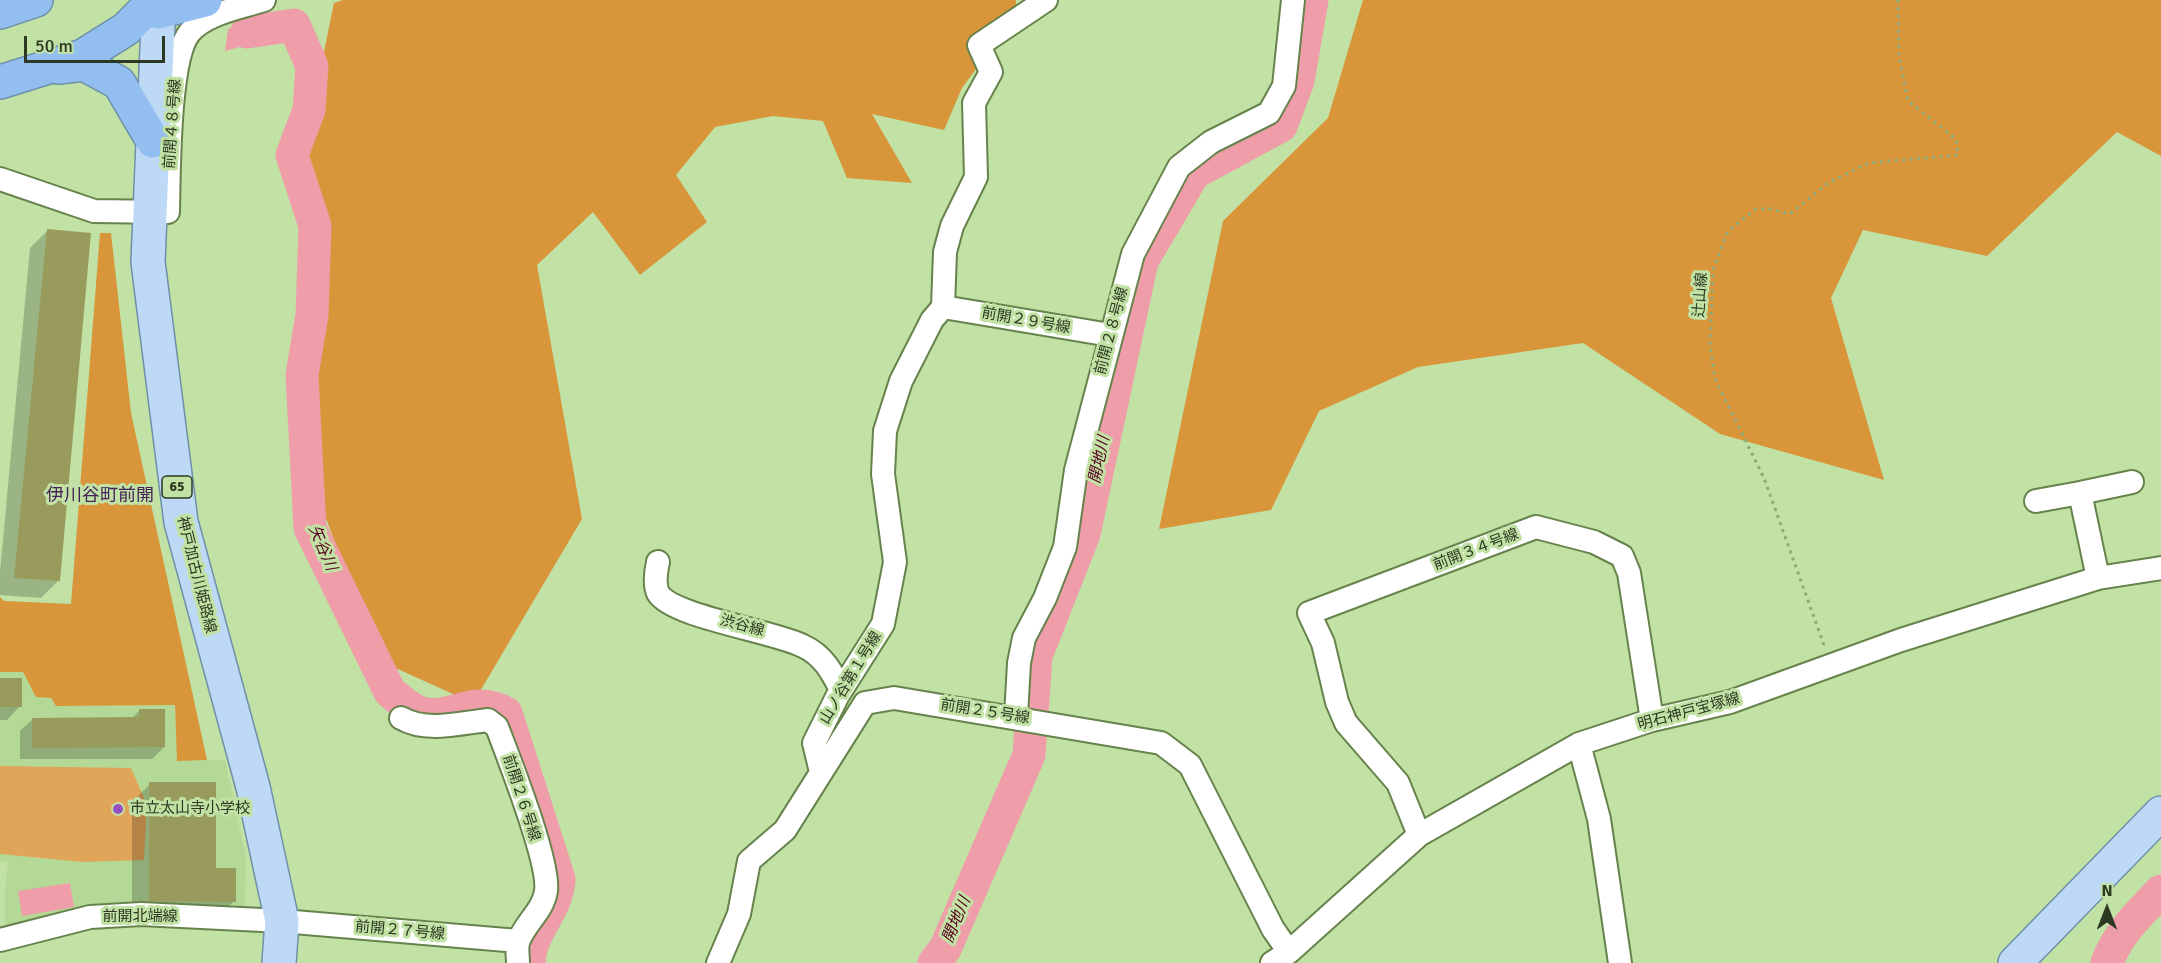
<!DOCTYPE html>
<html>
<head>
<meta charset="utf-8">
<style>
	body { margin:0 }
	#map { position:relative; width:2161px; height:963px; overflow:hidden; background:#c1e1a5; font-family:Signika,sans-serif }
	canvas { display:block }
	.north { position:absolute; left:2077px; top:879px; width:60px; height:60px; -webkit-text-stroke:4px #c1e1a5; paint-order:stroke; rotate:0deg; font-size:16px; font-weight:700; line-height:24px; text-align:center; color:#2c3821 }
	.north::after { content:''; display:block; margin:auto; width:21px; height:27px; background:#2c3821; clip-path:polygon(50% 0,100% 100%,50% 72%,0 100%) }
	.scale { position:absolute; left:24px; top:36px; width:141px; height:27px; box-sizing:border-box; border:3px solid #2c3821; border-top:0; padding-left:8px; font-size:18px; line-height:21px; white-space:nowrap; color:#2c3821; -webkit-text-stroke:4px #c1e1a5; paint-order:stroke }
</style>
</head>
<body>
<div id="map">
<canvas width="2161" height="963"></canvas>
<div class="north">N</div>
<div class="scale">50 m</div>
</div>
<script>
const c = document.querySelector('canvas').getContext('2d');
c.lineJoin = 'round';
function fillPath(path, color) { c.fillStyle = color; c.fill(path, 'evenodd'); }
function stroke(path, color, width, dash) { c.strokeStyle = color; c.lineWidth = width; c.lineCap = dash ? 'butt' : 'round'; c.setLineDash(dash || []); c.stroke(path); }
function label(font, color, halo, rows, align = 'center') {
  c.font = font + ' Signika,"Noto Sans JP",sans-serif'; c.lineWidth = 6; c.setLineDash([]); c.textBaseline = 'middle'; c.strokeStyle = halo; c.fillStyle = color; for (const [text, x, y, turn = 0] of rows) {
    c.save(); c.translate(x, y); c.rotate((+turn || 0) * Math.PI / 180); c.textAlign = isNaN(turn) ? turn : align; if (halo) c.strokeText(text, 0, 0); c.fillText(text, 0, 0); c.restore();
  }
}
const built = new Path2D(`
	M 0,672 L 23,672 L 36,697 L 51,698 L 56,706 L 175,705 L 177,760 L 225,760 L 246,858 L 245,911 L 5,934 L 5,892 L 8,862 L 0,861 Z`);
const green = new Path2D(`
	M 0,766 L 131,768 L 147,805 L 144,860 L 82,862 L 0,854 Z`);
const forest = new Path2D(`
	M 343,0 L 1016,0 L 1016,15 L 962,88 L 944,130 L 872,114 L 912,183 L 847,178 L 823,121 L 773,116 L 715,127 L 676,175 L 707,222 L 640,275 L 593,212 L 537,265 L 582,519 L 473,703 L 380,661 L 313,484 L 304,149 L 334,3 Z
	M 1363,0 L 2161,0 L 2161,156 L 2117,132 L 1987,256 L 1863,230 L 1831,298 L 1884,480 L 1720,434 L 1583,343 L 1418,367 L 1319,411 L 1271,510 L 1159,529 L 1223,221 L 1328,118 Z
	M 100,233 L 111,233 L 131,413 L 207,760 L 177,761 L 175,705 L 56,706 L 51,698 L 36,697 L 23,672 L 0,672 L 0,597 L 4,601 L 71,604 Z`);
const water = new Path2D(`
	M 269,15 L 291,33 L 225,51 L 228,29 Z
	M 70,883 L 74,907 L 22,916 L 18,891 Z`);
const shadow = new Path2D(`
	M 47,231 L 58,581 L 41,598 L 0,595 L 0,572 L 30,248 Z
	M 0,680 L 20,706 L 7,720 L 0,720 Z
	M 140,710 L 164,747 L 152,759 L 20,759 L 20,731 L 33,719 L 131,719 Z
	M 150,784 L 215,869 L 234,901 L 216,919 L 132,918 L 132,802 Z`);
const river = new Path2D(`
	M 247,32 L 294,25 L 312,66 L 309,110 L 292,155 L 315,226 L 312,315 L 302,375 L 310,528 L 390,692 C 400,700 413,713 427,714 C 457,718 472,695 506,713 L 559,879 C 558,910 529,933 529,963
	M 934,963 L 945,949 L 1029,755 L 1036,656 L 1084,534 L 1142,261 L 1194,173 L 1281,126 L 1298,81 L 1312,0
	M 2107,963 C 2117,934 2140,913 2161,891`);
const building = new Path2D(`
	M 47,229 L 91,233 L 60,581 L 14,578 Z
	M 0,678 L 22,678 L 22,707 L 0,707 Z
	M 139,709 L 165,709 L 165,747 L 32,748 L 32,718 L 139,717 Z
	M 149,782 L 216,782 L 216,868 L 236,868 L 236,902 L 149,901 Z`);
const path = new Path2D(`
	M 1824,645 L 1764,478 L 1715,379 L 1710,345 L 1713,270 L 1728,231 L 1756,209 L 1771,209 L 1790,214 L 1828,183 L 1868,163 L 1958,155 L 1956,139 L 1908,101 L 1899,56 L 1898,0`);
const minor = new Path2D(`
	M 0,179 L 94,211 L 168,212 C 169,174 168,58 190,32 C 207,13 240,8 264,0
	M 943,307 L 1110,335
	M 2036,501 L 2080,493
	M 658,562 C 656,571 654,584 658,593 C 672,617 774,631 803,646 C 823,655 832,672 841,690
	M 2098,578 L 2080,493 L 2132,482
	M 1016,716 L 1019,663 L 1024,638 L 1045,598 L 1065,547 L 1076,470 L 1133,254 L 1179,167 L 1211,142 L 1269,113 L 1284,86 L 1293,0
	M 401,718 C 427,733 460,723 488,720 L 497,727 C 509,759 550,862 546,891 C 543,911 526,922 519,940 C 516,946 518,956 518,963
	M 1579,744 L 1599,819 L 1620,963
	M 821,772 L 814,743 L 838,695 L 883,624 L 895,562 L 883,474 L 885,431 L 901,381 L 932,320 L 943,307 L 945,252 L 952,226 L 976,177 L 974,103 L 991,72 L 979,45 L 1046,0
	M 1419,835 L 1398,783 L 1346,723 L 1337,702 L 1323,643 L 1309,613 L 1536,527 L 1594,542 L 1622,556 L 1629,573 L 1652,720
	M 0,940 L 90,917 L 141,914 L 282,921 L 518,941
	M 718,963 L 739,914 L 749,861 L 785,830 L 865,703 L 894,698 L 1161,743 L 1190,765 L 1273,929 L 1289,952
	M 1272,963 L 1289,952 L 1419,835 L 1579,744 L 1652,720 L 1730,702 L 1901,640 L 2098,578 L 2161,568`);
const primary = new Path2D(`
	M 159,0 L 148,262 L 181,522 L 253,787 L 282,921 L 279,963
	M 2015,963 L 2161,813`);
const motorway = new Path2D(`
	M 0,12 L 36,0
	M 158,12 L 205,0
	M 58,67 L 84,64 L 119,83 L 153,141
	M 0,82 L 83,56 L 126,29 L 155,0`);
const markers = [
	[118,809,6,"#964ec1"]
];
const shields = [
	[177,487,30]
];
const shieldNames = [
	["65",177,487]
];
const streetNames = [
	["前開４８号線",173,124,-86],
	["辻山線",1701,295,-86],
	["前開２９号線",1026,321,10],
	["前開２８号線",1112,331,-75],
	["前開３４号線",1476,550,-21],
	["神戸加古川姫路線",196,575,76],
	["渋谷線",742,626,15],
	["山ノ谷第１号線",851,678,-59],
	["前開２５号線",985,712,9],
	["明石神戸宝塚線",1689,712,-15],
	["前開２６号線",521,798,72],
	["前開北端線",140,917],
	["前開２７号線",400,931,5]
];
const poiNames = [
	["市立太山寺小学校",130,809]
];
const waterNames = [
	["開地川",1100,460,-78],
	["矢谷川",322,548,67],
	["開地川",957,920,-67]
];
const quarterNames = [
	["伊川谷町前開",100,496]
];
fillPath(built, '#b4d896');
fillPath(green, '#e1a559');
fillPath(forest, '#d89539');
fillPath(water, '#ef9da8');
fillPath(shadow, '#0003');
stroke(river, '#ef9da8', 33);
fillPath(building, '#989b5b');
stroke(minor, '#67834c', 26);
stroke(primary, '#6e90a8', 36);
stroke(motorway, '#6e90a8', 36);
stroke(path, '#8fa879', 3, [3, 4.5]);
stroke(minor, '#fff', 22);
stroke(primary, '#bed9f6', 33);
stroke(motorway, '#92bff0', 33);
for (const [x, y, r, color] of markers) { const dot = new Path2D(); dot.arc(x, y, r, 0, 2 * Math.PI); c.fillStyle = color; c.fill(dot); stroke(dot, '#c1e1a5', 2); }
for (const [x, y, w] of shields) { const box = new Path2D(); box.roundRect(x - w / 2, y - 11, w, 22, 4.5); c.fillStyle = '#c1e1a5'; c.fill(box); stroke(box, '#2c3821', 1.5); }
label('bold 14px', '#2c3821', null, shieldNames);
label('15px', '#2c3821', '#c1e1a5', streetNames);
label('15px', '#2c3821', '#c1e1a5', poiNames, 'left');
label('italic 16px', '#58001e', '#c1e1a5', waterNames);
label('18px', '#45225a', '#c1e1a5', quarterNames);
</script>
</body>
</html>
